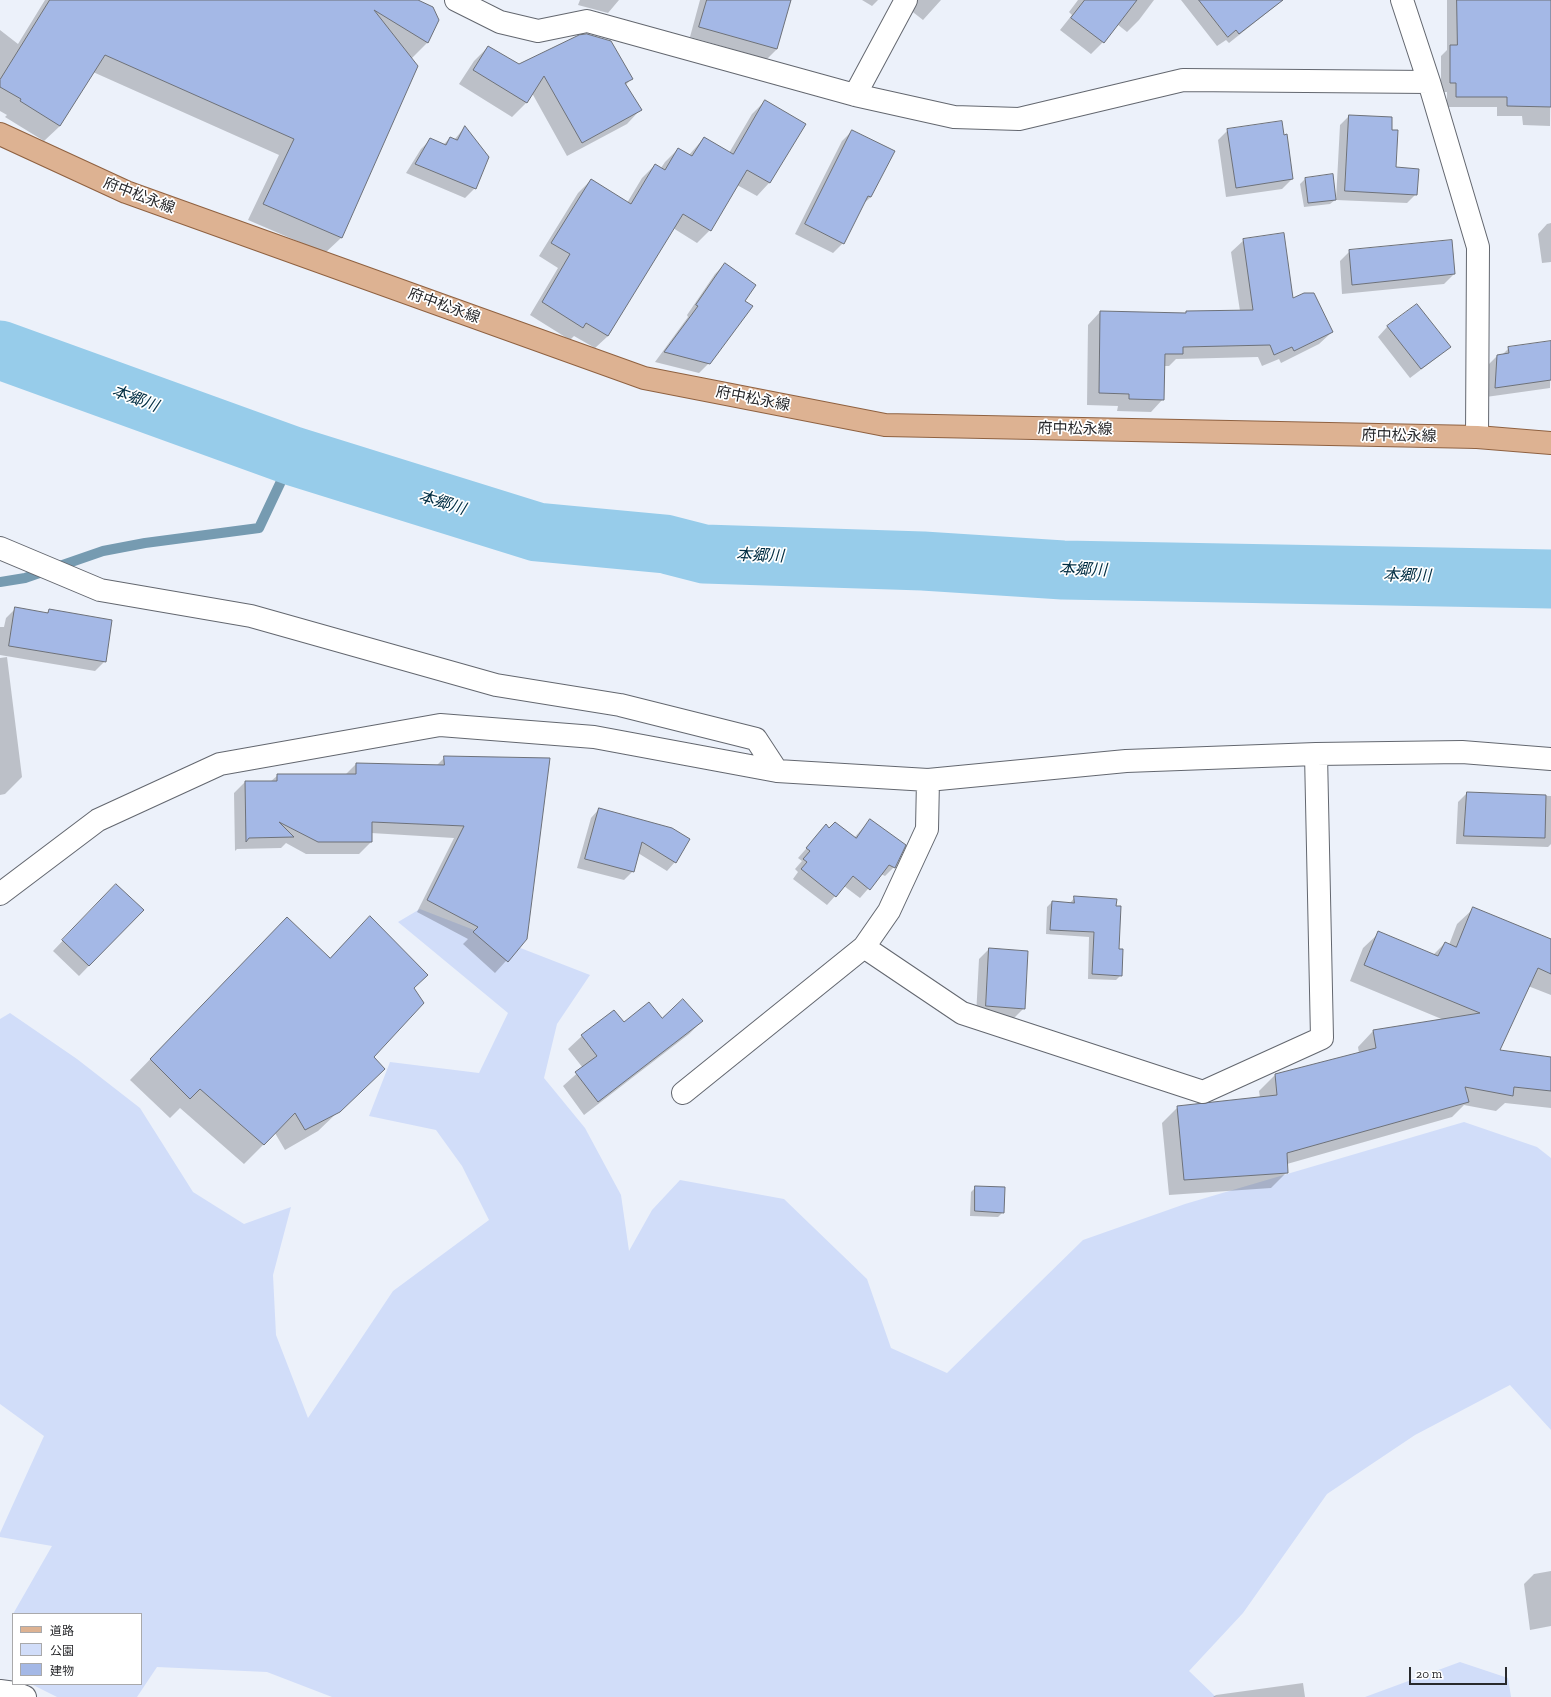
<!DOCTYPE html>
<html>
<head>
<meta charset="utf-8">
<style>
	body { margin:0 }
	#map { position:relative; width:1551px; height:1697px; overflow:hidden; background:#ecf1fa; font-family:"Zilla Slab","Noto Sans JP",serif }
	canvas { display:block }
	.legend { position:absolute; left:12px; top:1613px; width:130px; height:72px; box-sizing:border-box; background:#fff; border:1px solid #a9a9ab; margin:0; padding:5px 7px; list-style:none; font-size:12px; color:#28292c }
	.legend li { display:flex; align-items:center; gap:8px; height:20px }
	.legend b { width:20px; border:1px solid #a9a9ab }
	.scale { position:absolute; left:1409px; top:1667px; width:98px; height:18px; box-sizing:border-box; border:2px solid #28292c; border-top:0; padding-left:5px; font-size:12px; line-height:14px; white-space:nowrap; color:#28292c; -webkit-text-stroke:3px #fff; paint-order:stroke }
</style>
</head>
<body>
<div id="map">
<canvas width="1551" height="1697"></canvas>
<ul class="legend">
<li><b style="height:5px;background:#ddb292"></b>道路</li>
<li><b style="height:11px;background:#d1ddf9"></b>公園</li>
<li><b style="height:11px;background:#a4b8e6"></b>建物</li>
</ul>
<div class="scale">20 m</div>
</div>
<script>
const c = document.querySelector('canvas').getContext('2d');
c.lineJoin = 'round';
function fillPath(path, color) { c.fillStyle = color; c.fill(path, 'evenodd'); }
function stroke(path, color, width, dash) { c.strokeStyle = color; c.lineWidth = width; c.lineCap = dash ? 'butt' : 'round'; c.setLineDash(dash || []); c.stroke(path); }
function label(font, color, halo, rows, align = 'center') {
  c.font = font + ' "Zilla Slab","Noto Sans JP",serif'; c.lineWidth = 3.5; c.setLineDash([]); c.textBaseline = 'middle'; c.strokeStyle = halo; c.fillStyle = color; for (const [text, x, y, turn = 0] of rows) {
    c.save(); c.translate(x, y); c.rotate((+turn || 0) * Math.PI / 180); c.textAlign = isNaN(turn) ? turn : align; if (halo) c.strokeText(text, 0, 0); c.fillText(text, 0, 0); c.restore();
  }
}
const green = new Path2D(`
	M 420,909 L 590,975 L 557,1024 L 544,1078 L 585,1128 L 621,1195 L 629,1251 L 652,1210 L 680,1180 L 784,1199 L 867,1279 L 891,1348 L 947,1373 L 1083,1240 L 1185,1204 L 1464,1122 L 1537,1147 L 1551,1158 L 1551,1430 L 1510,1385 L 1415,1435 L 1327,1494 L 1243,1613 L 1189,1671 L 1216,1697 L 332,1697 L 267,1672 L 157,1667 L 137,1697 L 57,1697 L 31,1684 L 141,1684 L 141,1614 L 13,1614 L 52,1546 L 0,1537 L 0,1533 L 44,1436 L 0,1404 L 0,1019 L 10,1013 L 77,1059 L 140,1108 L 193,1192 L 244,1224 L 291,1207 L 273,1275 L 276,1335 L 308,1418 L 393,1291 L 489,1220 L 462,1166 L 436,1130 L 369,1116 L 390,1062 L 479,1073 L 508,1013 L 398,922 Z
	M 1460,1662 L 1508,1678 L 1511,1697 L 1365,1697 Z`);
const shadow = new Path2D(`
	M 45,0 L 415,0 L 428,42 L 411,59 L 417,66 L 341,238 L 325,253 L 248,220 L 279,155 L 93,72 L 60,126 L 44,141 L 5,117 L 7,115 L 0,111 L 0,30 L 18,44 Z
	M 580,0 L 619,0 L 608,13 L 578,5 Z
	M 700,0 L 790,0 L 777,49 L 767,59 L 690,37 Z
	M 862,0 L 878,0 L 872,6 Z
	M 903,0 L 941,0 L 923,20 L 909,9 Z
	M 1078,0 L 1154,0 L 1139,20 L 1127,32 L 1117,24 L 1103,42 L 1091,54 L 1060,30 L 1072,15 L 1069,12 Z
	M 1181,0 L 1283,0 L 1229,43 L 1226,40 L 1217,46 Z
	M 1447,0 L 1500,0 L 1551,34 L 1550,126 L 1523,125 L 1522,116 L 1497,116 L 1497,107 L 1447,107 L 1447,92 L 1441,92 L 1441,56 L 1447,50 Z
	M 488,47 L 519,66 L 631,79 L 626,85 L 641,109 L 627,124 L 567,156 L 532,93 L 526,103 L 512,117 L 459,84 L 474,61 Z
	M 765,101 L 805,124 L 769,183 L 757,196 L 737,185 L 710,230 L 697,243 L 673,228 L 608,336 L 595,348 L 574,336 L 570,340 L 530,315 L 558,268 L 539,256 L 578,193 L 591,180 L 627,203 L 642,178 L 655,165 L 661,168 L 665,162 L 678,149 L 689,155 L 704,138 L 729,153 L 752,114 Z
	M 1349,116 L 1391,131 L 1395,168 L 1416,194 L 1407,203 L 1336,200 L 1340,125 Z
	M 465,127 L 475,188 L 465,198 L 406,173 L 421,149 L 431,139 L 443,145 L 450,138 L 454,140 Z
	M 1228,130 L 1292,179 L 1282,189 L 1226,197 L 1218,140 Z
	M 852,131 L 871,197 L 863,204 L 843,243 L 833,253 L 795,234 L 842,141 Z
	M 1305,179 L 1335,200 L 1330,204 L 1304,207 L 1300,184 Z
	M 1551,223 L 1551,265 L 1551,262 L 1542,263 L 1538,234 L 1547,224 Z
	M 1244,240 L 1293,299 L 1332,332 L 1319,344 L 1281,363 L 1279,359 L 1262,366 L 1258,357 L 1176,359 L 1169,366 L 1164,366 L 1163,399 L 1151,412 L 1117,411 L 1118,406 L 1087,405 L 1088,325 L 1100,312 L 1185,314 L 1240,311 L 1231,252 Z
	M 1350,251 L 1454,274 L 1444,284 L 1342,294 L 1340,261 Z
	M 725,264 L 709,363 L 699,373 L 655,362 L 688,317 L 687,315 L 715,274 Z
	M 1417,305 L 1449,346 L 1439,356 L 1410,378 L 1378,337 L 1387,327 Z
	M 1551,342 L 1550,388 L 1486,397 L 1487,366 L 1497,356 L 1502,355 L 1509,348 Z
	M 15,609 L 46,614 L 49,610 L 105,661 L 95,671 L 0,655 L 0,627 L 4,627 L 6,618 Z
	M 7,657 L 22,777 L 5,794 L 0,795 L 0,658 Z
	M 445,757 L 526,939 L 495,973 L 463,944 L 468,939 L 417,912 L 454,838 L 371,833 L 371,842 L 359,854 L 306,854 L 286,843 L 281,848 L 237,849 L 235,851 L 234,793 L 245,782 L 270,782 L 278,775 L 345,775 L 356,764 L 436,766 Z
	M 1467,793 L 1551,796 L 1551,844 L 1548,847 L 1456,844 L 1458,802 Z
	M 599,809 L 675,862 L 667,871 L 638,853 L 633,871 L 624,880 L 577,868 L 591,818 Z
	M 870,820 L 894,867 L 885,876 L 881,874 L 860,898 L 844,886 L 827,905 L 793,879 L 798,872 L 795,869 L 802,861 L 798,858 L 826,826 L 829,829 L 854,838 Z
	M 106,895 L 142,911 L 79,976 L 53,951 Z
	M 1075,897 L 1118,950 L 1121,975 L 1116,980 L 1088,979 L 1089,937 L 1046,934 L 1047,907 L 1052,902 L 1070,903 Z
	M 1473,909 L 1551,941 L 1551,995 L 1528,986 L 1498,1051 L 1551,1058 L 1551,1108 L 1505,1103 L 1496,1111 L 1464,1105 L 1452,1117 L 1287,1164 L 1287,1172 L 1271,1188 L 1169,1195 L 1162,1123 L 1178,1107 L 1260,1098 L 1259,1091 L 1275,1075 L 1359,1053 L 1358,1047 L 1373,1031 L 1444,1020 L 1350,981 L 1363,948 L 1379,933 L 1433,955 L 1445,943 L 1449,945 L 1457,924 Z
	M 268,938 L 413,988 L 373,1057 L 363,1088 L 318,1131 L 285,1150 L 275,1133 L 244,1164 L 180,1108 L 170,1118 L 130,1080 Z
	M 989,949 L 1024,1008 L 1014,1018 L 976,1016 L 979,959 Z
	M 614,1011 L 623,1023 L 661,1020 L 702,1021 L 689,1034 L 584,1115 L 563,1086 L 583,1068 L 568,1049 L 582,1036 Z
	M 976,1187 L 1003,1212 L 998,1217 L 970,1216 L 971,1192 Z
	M 1551,1571 L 1551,1626 L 1530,1630 L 1524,1584 L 1534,1574 Z
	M 1303,1683 L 1305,1697 L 1213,1697 L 1216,1695 Z`);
const stream = new Path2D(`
	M 0,582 L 25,578 L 103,551 L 145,543 L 259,528 L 293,456`);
const river = new Path2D(`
	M 0,350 L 293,456 L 537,532 L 665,544 L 704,554 L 923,561 L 1063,570 L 1551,579`);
const building = new Path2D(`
	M 50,0 L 418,0 L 433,7 L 439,20 L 428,43 L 374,10 L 418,66 L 342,238 L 263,204 L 294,139 L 105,55 L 60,126 L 20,101 L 21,99 L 0,87 L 0,80 Z
	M 707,0 L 791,0 L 777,49 L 699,27 Z
	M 1085,0 L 1137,0 L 1104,43 L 1071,18 Z
	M 1199,0 L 1283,0 L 1239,34 L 1236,30 L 1228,37 Z
	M 1457,0 L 1551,0 L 1551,107 L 1507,106 L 1507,97 L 1456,97 L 1456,83 L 1450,83 L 1450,45 L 1457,45 Z
	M 587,34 L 611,41 L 633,79 L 625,83 L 642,110 L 582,143 L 544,76 L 527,103 L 473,70 L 488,46 L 519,64 L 579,35 Z
	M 765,100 L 806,124 L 770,183 L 747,170 L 711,231 L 683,214 L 608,336 L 586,323 L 583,328 L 542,302 L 570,254 L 551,243 L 591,179 L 631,204 L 655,164 L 665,170 L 678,148 L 692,156 L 704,137 L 733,154 Z
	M 1349,115 L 1392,117 L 1392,130 L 1398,130 L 1396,167 L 1419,169 L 1417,195 L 1345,191 Z
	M 1282,121 L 1284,135 L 1287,134 L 1293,179 L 1236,188 L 1227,129 Z
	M 465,126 L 489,157 L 476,189 L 415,164 L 430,138 L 446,145 L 450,137 L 457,140 Z
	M 852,130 L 895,151 L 871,197 L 868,196 L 844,244 L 805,224 Z
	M 1333,174 L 1336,200 L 1308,203 L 1305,178 Z
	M 1284,233 L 1293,298 L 1304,293 L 1314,293 L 1333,332 L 1294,351 L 1292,347 L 1274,355 L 1270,345 L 1183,347 L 1183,354 L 1165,354 L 1164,400 L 1129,399 L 1129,394 L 1099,393 L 1100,311 L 1186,313 L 1186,311 L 1253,310 L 1243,239 Z
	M 1452,240 L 1455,274 L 1352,285 L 1349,250 Z
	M 725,263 L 756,285 L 745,301 L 753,306 L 710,364 L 664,352 L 698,306 L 696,305 Z
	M 1417,304 L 1451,347 L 1421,369 L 1387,326 Z
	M 1551,341 L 1551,380 L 1495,388 L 1497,355 L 1509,353 L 1508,347 Z
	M 15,607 L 48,613 L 49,609 L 112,620 L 106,662 L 9,646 Z
	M 444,756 L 550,758 L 527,939 L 508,962 L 473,932 L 478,927 L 427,900 L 464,826 L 372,822 L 372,842 L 318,842 L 279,822 L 294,837 L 249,838 L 246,842 L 245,781 L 277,781 L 277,774 L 356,774 L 356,763 L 444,765 Z
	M 1467,792 L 1546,795 L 1545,838 L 1464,836 Z
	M 599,808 L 672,828 L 690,839 L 676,863 L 642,842 L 634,872 L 585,859 Z
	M 870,819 L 906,845 L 895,868 L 889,865 L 870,890 L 853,876 L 836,897 L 801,869 L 807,862 L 803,859 L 810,851 L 806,848 L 826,824 L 829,828 L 835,822 L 856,838 Z
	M 116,884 L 144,910 L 89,966 L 62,940 Z
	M 1074,896 L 1117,899 L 1116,906 L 1121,906 L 1119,949 L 1123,949 L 1122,976 L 1092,974 L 1094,932 L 1050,930 L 1052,901 L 1074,903 Z
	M 1473,907 L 1551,939 L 1551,974 L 1538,968 L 1500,1050 L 1551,1057 L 1551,1091 L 1514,1087 L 1513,1096 L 1465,1087 L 1469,1102 L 1287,1153 L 1288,1173 L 1184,1180 L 1177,1106 L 1277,1095 L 1275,1074 L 1376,1048 L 1373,1030 L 1480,1013 L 1364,965 L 1378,931 L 1438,956 L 1445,942 L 1456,947 Z
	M 370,916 L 428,975 L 414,988 L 424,1003 L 374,1057 L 385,1069 L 340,1112 L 305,1130 L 295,1113 L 264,1145 L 200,1089 L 190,1099 L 150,1059 L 287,917 L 330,958 Z
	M 989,948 L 1028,951 L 1025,1009 L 986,1006 Z
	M 683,999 L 703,1021 L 598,1102 L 575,1072 L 597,1056 L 581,1035 L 614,1010 L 624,1022 L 649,1002 L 662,1018 Z
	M 975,1186 L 1005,1187 L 1004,1213 L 975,1211 Z`);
const minor = new Path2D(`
	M 456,0 L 500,22 L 538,31 L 587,21 L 855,95 L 954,117 L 1019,119 L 1183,80 L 1429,82
	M 1402,0 L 1429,82 L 1478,247 L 1477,437
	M 855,95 L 906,0
	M 0,548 L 100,590 L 251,616 L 496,685 L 620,705 L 756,739 L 777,771
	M 0,894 L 98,820 L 220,764 L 440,725 L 594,737 L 777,771 L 928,780 L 1126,761 L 1316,754 L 1462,752 L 1551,759
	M 864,947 L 962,1013 L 1203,1092 L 1322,1038 L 1316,754
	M 683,1093 L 864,947 L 889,911 L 927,829 L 928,780
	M 0,1691 L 15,1693 L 25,1697`);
const major = new Path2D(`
	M 0,134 L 126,192 L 644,378 L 885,425 L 1477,437 L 1551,443`);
const streetNames = [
	["府中松永線",139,196,21],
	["府中松永線",444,306,20],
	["府中松永線",753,399,11],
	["府中松永線",1075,429,1],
	["府中松永線",1399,436,1]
];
const waterNames = [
	["本郷川",135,399,20],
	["本郷川",442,503,17],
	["本郷川",760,556,2],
	["本郷川",1083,570,2],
	["本郷川",1407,576,1]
];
fillPath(green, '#d1ddf9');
fillPath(shadow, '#0003');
stroke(stream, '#769bb1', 10);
stroke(river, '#97ccea', 59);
fillPath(building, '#a4b8e6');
stroke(building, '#6d7179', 1);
stroke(minor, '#63676f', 24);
stroke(major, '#8f6140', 24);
stroke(minor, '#fff', 22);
stroke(major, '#ddb292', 22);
label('15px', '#28292c', '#fff', streetNames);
label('italic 16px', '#002d42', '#fff', waterNames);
</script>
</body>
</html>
